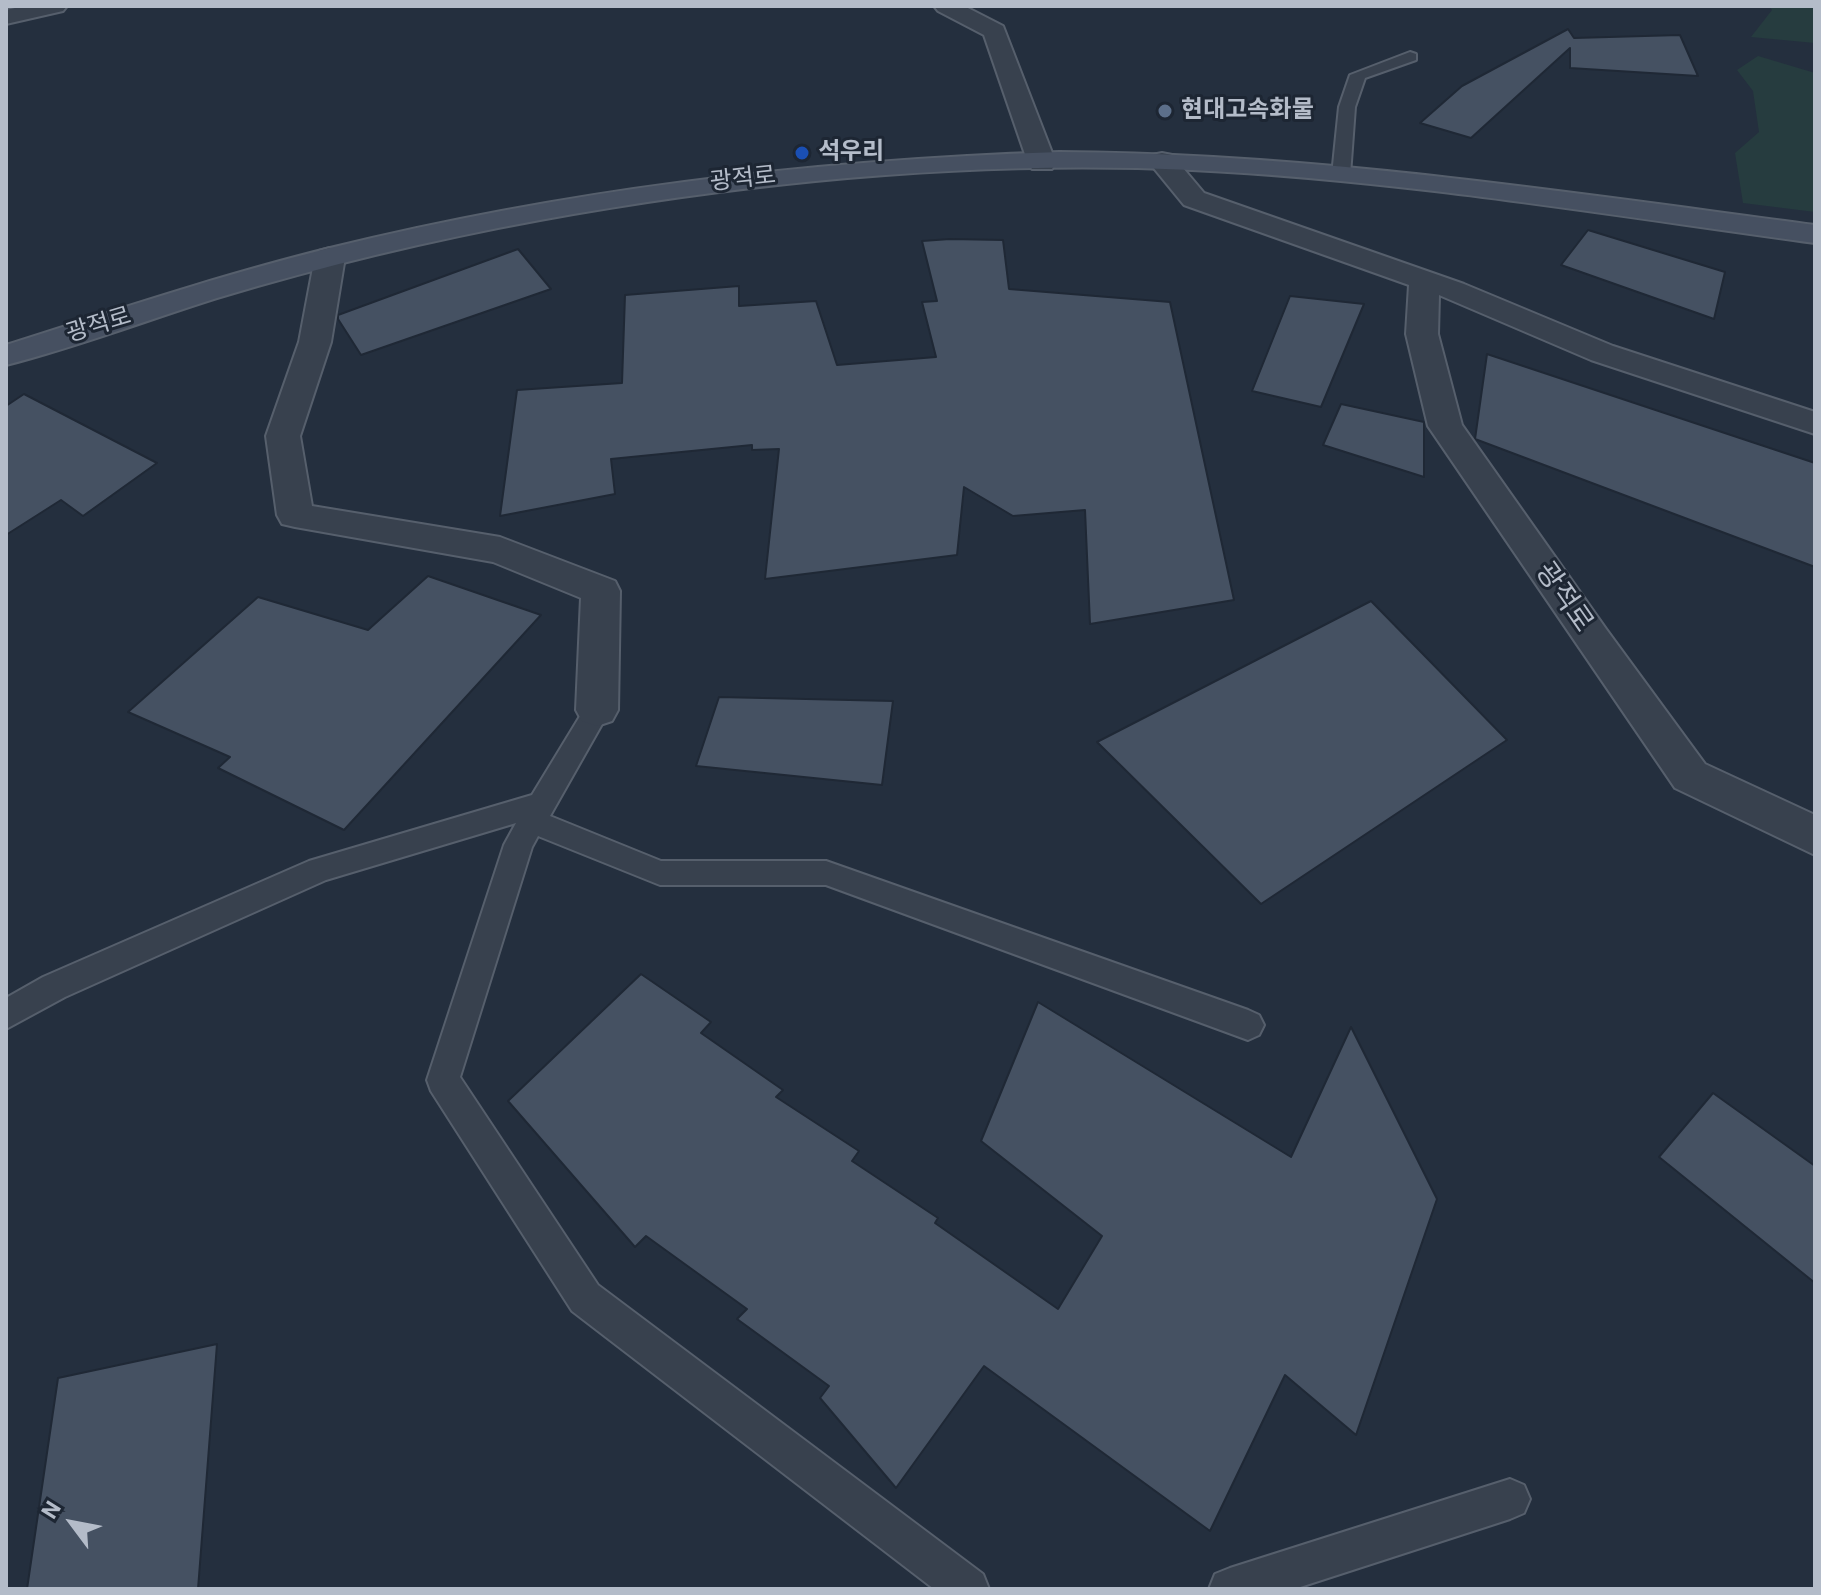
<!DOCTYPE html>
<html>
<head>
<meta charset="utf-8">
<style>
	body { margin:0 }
	#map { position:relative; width:1821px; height:1595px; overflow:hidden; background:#242f3e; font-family:Roboto,sans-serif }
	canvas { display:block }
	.frame { position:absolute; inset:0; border:8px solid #b4bcc9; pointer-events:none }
	.north { position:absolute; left:32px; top:1483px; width:80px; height:80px; -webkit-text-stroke:6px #1d2633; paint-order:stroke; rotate:302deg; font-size:22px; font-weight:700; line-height:32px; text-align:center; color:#b4bcc9 }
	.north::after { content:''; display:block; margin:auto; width:28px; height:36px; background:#b4bcc9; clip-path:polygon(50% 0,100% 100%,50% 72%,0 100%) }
</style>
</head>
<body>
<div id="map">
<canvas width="1821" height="1595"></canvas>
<div class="frame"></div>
<div class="north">N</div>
</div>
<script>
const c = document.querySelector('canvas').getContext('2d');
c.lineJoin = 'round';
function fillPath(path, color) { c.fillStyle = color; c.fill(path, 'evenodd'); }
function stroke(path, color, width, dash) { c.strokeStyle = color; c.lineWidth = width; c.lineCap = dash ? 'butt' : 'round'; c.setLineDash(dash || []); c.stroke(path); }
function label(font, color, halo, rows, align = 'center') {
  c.font = font + ' Roboto,"Noto Sans KR",sans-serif'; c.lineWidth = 6; c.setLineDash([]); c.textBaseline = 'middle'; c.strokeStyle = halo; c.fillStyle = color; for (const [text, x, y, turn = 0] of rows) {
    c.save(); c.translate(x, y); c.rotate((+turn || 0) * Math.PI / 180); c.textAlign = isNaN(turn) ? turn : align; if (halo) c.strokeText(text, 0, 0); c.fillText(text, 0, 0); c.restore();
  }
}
const green = new Path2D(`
	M 1769,6 L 1815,6 L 1815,43 L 1751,37 L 1772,10 Z
	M 1758,56 L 1815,73 L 1815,212 L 1743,203 L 1735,153 L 1759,132 L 1753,91 L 1737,70 Z`);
const building = new Path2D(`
	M 1568,29 L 1574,38 L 1680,35 L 1698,76 L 1570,68 L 1570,48 L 1471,138 L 1420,123 L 1462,86 Z
	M 1588,230 L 1725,272 L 1714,319 L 1561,265 Z
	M 950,239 L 1003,240 L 1009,289 L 1170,302 L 1234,600 L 1090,624 L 1085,510 L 1013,516 L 964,487 L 957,555 L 765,579 L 779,449 L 752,450 L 752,445 L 611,459 L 615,494 L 500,516 L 517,390 L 622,383 L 625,295 L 739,286 L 739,306 L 816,301 L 837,365 L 936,357 L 922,302 L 937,301 L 922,241 Z
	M 518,249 L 551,289 L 361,355 L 338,319 L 338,315 Z
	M 1290,296 L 1364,304 L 1321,407 L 1252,391 Z
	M 1487,354 L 1815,463 L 1815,567 L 1475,439 Z
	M 24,394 L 157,463 L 83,516 L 61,500 L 6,535 L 6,406 Z
	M 1341,404 L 1424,422 L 1424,477 L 1323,445 Z
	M 428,576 L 541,615 L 344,830 L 218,768 L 230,757 L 128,712 L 258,597 L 368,630 Z
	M 1371,601 L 1507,740 L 1261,904 L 1097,742 Z
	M 719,697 L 893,701 L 882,785 L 696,766 Z
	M 641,974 L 711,1022 L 701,1033 L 783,1090 L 776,1097 L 859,1151 L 852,1161 L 938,1218 L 935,1223 L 1058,1309 L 1102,1236 L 981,1141 L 1038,1002 L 1291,1157 L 1351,1027 L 1437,1199 L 1356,1435 L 1285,1375 L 1210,1531 L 984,1366 L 896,1488 L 820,1398 L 829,1386 L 737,1319 L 747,1309 L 646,1236 L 635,1247 L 508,1101 Z
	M 1713,1093 L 1815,1166 L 1815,1283 L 1659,1157 Z
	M 217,1344 L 198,1589 L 27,1589 L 58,1378 Z`);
const service = new Path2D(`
	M 1410,52 L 1416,54 L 1416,60 L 1365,78 L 1355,107 L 1350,175 L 1341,180 L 1335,179 L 1332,175 L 1339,107 L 1350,75 Z
	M 597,700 L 606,703 L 610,710 L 550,816 L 661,861 L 826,861 L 1248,1010 L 1259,1015 L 1264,1025 L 1259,1035 L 1248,1040 L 826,885 L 660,885 L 538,836 L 532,847 L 460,1077 L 598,1285 L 983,1574 L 989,1589 L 934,1589 L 572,1311 L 431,1091 L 427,1080 L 504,845 L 516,823 L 326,880 L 65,997 L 6,1029 L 6,998 L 43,977 L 309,861 L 532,795 L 588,703 Z
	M 1510,1479 L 1524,1485 L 1530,1499 L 1524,1513 L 1510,1519 L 1294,1589 L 1209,1589 L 1215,1574 L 1230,1568 Z`);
const minor = new Path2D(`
	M 24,6 L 67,6 L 63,11 L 6,24 L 6,10 Z
	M 934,6 L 964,6 L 1003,26 L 1056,163 L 1052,169 L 1032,169 L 1028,163 L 984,35 L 938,11 Z
	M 1162,153 L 1172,155 L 1204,193 L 1464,284 L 1613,346 L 1815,412 L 1815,434 L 1591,360 L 1439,295 L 1438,334 L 1462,425 L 1606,629 L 1705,764 L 1815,815 L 1815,855 L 1675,788 L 1428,426 L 1406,334 L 1409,285 L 1184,205 L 1148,161 L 1152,155 Z
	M 330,248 L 341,251 L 345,257 L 331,342 L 300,436 L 312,506 L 500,537 L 615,581 L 620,591 L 618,710 L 612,721 L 597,726 L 582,721 L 576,710 L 581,598 L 493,562 L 295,527 L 282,524 L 277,515 L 266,436 L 299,342 L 315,257 L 319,251 Z`);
const secondary = new Path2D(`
	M 1059,152 C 1313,153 1564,192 1815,225 L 1815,243 C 1608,215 1400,180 1192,170 C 975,160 754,181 540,220 C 431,240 323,266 217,298 C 147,320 77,347 6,365 L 6,345 C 113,311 221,275 330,248 C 570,189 812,160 1059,152 Z`);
const markers = [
	[1165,111,8,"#5c6f8a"],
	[802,153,8,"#1a4fb4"]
];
const farPoinames = [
	["현대고속화물",1181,111],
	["석우리",818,153]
];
const farStreetnames = [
	["광적로",743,180,-6],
	["광적로",99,326,-17]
];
const streetNames = [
	["광적로",1563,598,55]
];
fillPath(green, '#263c3f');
fillPath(building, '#455162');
stroke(building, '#1f2835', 2);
stroke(service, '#565f6c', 4);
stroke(minor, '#565f6c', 4);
stroke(secondary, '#565f6c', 4);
fillPath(service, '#38414e');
fillPath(minor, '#38414e');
fillPath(secondary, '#465061');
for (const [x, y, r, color] of markers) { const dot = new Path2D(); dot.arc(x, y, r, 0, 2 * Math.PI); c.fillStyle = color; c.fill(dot); stroke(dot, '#1d2633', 3); }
label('bold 24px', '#b4bcc9', '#1d2633', farPoinames, 'left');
label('24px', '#b4bcc9', '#1d2633', farStreetnames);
label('28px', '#b4bcc9', '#1d2633', streetNames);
</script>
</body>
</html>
